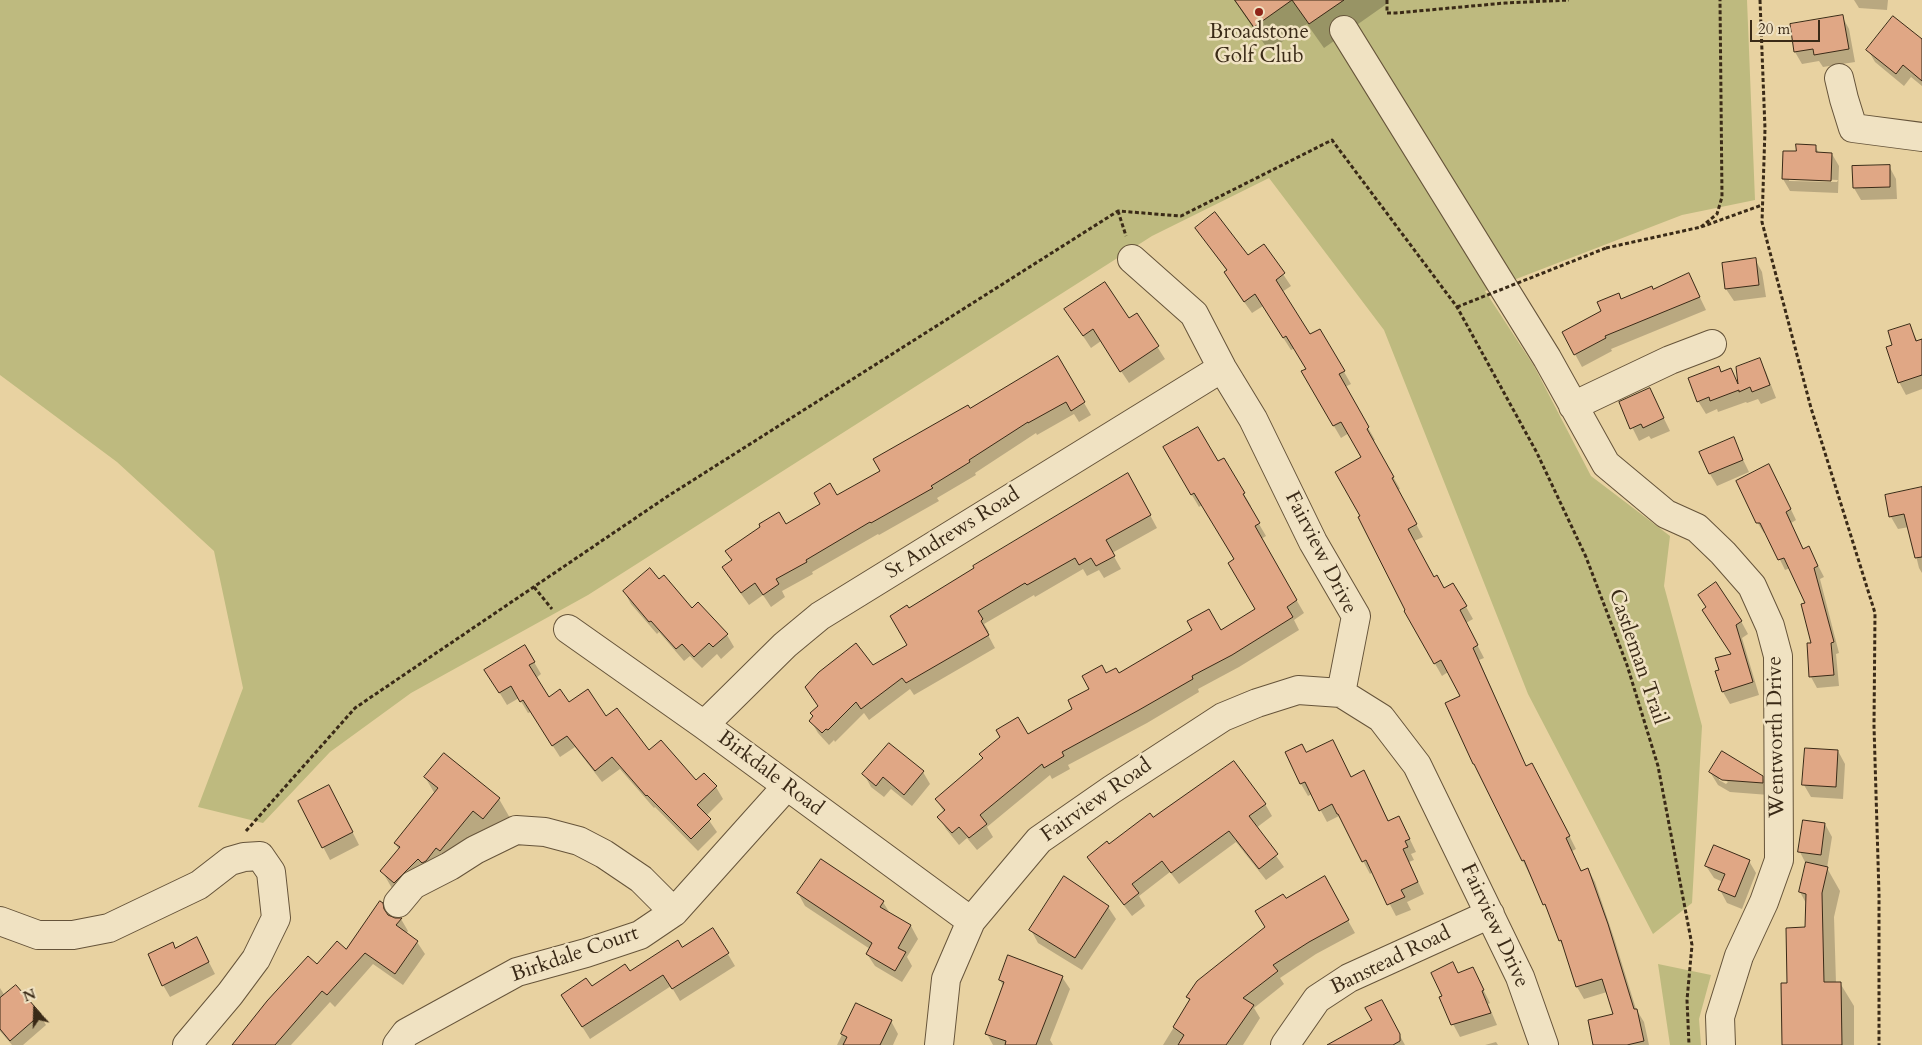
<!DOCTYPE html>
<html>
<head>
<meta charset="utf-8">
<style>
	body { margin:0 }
	#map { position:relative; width:1922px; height:1045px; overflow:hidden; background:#e8d2a1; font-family:Cardo,serif }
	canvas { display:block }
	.north { position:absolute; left:10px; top:985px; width:50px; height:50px; -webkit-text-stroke:4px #f0e2c2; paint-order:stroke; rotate:339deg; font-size:14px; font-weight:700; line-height:20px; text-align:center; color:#3a2a17 }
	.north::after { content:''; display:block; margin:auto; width:18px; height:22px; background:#3a2a17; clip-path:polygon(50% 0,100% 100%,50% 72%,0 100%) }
	.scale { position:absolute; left:1750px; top:20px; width:70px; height:22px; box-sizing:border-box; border:2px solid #3a2a17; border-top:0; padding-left:6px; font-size:15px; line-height:18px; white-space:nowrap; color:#3a2a17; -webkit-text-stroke:4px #f0e2c2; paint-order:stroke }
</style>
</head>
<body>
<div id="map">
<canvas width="1922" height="1045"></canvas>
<div class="north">N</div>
<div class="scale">20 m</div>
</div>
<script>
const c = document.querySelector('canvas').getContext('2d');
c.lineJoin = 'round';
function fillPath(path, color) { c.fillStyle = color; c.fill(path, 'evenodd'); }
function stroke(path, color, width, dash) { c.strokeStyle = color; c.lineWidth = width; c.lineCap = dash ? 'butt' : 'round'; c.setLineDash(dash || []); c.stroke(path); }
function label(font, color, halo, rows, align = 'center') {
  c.font = font + ' Cardo,serif'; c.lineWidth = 5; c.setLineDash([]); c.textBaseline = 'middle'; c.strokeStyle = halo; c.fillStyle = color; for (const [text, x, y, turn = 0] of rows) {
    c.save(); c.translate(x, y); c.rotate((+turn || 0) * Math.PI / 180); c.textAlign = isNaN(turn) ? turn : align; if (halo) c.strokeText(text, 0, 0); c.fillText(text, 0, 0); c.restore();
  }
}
const green = new Path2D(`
	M 0,0 L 1747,0 L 1755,200 L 1682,215 L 1485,291 L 1534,366 L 1591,476 L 1670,536 L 1664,586 L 1702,726 L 1692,903 L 1653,934 L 1528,694 L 1384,330 L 1269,178 L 1152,236 L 588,595 L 411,693 L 330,752 L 263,823 L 198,807 L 243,688 L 214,551 L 117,462 L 0,375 Z
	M 1658,964 L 1711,975 L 1699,1019 L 1701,1045 L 1670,1045 Z`);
const shadow = new Path2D(`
	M 1234,0 L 1386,0 L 1388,3 L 1324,48 L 1307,24 L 1269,51 Z
	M 1854,0 L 1888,0 L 1887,10 L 1859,8 Z
	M 1842,16 L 1849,29 L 1855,62 L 1823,67 L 1819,61 L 1802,64 L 1795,52 Z
	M 1922,41 L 1922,86 L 1911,77 L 1904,86 L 1875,62 L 1868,50 Z
	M 1815,146 L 1819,153 L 1832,154 L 1839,166 L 1838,193 L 1790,191 L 1783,179 L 1797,152 ZM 1789,178 L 1838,180 L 1837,182 L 1789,181 Z
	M 1889,166 L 1896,179 L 1897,199 L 1861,200 L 1854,188 Z
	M 1196,228 L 1248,257 L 1264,246 L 1291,286 L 1282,292 L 1310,336 L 1320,330 L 1351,384 L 1345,387 L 1375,440 L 1373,441 L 1400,489 L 1398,490 L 1423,537 L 1414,541 L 1434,578 L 1444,590 L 1453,584 L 1473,619 L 1466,623 L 1484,658 L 1479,660 L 1526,767 L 1539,776 L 1576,849 L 1572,851 L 1582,872 L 1588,869 L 1595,882 L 1614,938 L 1636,1009 L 1644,1022 L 1649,1045 L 1593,1045 L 1615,1015 L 1607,992 L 1584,999 L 1577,987 L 1566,951 L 1560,941 L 1551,917 L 1474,764 L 1461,697 L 1448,672 L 1442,676 L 1405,611 L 1407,610 L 1362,517 L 1363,457 L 1349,433 L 1341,438 L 1302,372 L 1307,369 L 1295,348 L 1291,350 L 1263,306 L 1252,313 L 1232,285 L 1225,273 L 1227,271 Z
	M 1755,259 L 1762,272 L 1766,297 L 1734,301 L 1726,289 L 1723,264 Z
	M 1689,275 L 1706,310 L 1611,349 L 1612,351 L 1582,367 L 1563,332 L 1621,300 L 1653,291 Z
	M 1137,315 L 1165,359 L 1129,383 L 1101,341 L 1091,348 L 1073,321 L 1129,320 Z
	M 1909,325 L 1918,342 L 1922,341 L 1922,389 L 1906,395 L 1899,382 L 1894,346 Z
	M 1058,358 L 1091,415 L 1079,422 L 1074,414 L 1037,435 L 1036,433 L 975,473 L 976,475 L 937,498 L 939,501 L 879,535 L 878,534 L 812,572 L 813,574 L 782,591 L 785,597 L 771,607 L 763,595 L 749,605 L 731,580 L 786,525 L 881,471 L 970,410 Z
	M 1759,359 L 1766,372 L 1776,398 L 1761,404 L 1758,399 L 1747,403 L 1746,402 L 1718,412 L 1717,409 L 1706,414 L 1698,401 L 1722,373 L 1731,370 L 1739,385 Z
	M 1650,390 L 1670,431 L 1651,439 L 1649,436 L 1639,441 L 1620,403 Z
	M 1733,439 L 1749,472 L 1717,486 L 1710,474 Z
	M 1164,448 L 1218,463 L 1223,459 L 1251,506 L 1249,507 L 1266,536 L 1261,539 L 1304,613 L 1294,620 L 1299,630 L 1239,667 L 1198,689 L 1199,692 L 1147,723 L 1068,765 L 1070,769 L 1052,779 L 1050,775 L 987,827 L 993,837 L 977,850 L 967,838 L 959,845 L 946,829 L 939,817 L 944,812 L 936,799 L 1028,736 L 1074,709 L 1106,675 L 1118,674 L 1221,632 L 1256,609 L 1235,560 L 1202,505 L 1199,507 Z
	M 1775,476 L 1796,520 L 1791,523 L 1804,550 L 1809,548 L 1824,577 L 1820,579 L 1839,653 L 1836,654 L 1839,686 L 1817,688 L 1811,677 L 1813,644 L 1807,604 L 1790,568 L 1785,570 L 1767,533 L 1764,533 L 1757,522 Z
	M 1135,487 L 1157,528 L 1112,553 L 1121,569 L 1104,578 L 1099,570 L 1087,576 L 1083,569 L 1035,597 L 1034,595 L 984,624 L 989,632 L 987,633 L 995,648 L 914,695 L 910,689 L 869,720 L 864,713 L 835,742 L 834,740 L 829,745 L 818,733 L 811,721 L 814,718 L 811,713 L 819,707 L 806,687 L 873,666 L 908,645 L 908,609 Z
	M 1922,489 L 1922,573 L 1919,568 L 1909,527 L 1898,529 L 1891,517 L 1886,496 Z
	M 659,580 L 692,609 L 727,635 L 734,647 L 721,659 L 717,654 L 702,668 L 690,656 L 684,661 L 659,632 L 657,634 L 631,604 L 624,591 Z
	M 1703,611 L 1741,621 L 1748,634 L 1742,638 L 1759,695 L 1730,704 L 1723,692 L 1717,672 L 1721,671 L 1732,655 Z
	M 534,662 L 541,674 L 536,678 L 549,698 L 569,704 L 606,718 L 649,751 L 696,782 L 716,787 L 723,799 L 706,816 L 717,832 L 698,851 L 655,807 L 654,808 L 620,769 L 602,782 L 575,747 L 560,757 L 531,712 L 528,713 L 519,698 L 507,705 L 493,682 Z
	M 1333,742 L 1351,778 L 1371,784 L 1389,822 L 1405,829 L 1416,852 L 1411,854 L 1414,860 L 1409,862 L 1424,894 L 1407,902 L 1411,910 L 1396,916 L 1373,872 L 1370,874 L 1339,816 L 1327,822 L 1312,794 L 1308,796 L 1301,784 L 1287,753 L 1306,754 Z
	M 1838,751 L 1845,764 L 1843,799 L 1811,797 L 1804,785 Z
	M 923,772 L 930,784 L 912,806 L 891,789 L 884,797 L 871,787 L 864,774 Z
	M 1710,772 L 1762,777 L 1769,789 L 1769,795 L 1730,792 L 1718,785 ZM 1719,777 L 1728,782 L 1726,784 L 1719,780 Z
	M 425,777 L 499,799 L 510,818 L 494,837 L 484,829 L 452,869 L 393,890 L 382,871 L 399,850 L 395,843 L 435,794 Z
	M 336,799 L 359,845 L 330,860 L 299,801 Z
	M 1265,804 L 1272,816 L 1256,828 L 1284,867 L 1266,880 L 1236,842 L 1179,884 L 1170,872 L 1139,896 L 1145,906 L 1132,916 L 1096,869 L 1089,857 L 1153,819 Z
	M 1825,824 L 1832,837 L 1827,868 L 1840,891 L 1834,917 L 1836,983 L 1840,983 L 1854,1006 L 1854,1045 L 1783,1045 L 1788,984 L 1806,928 L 1807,905 L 1800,892 L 1806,864 L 1800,852 Z
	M 1749,861 L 1756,873 L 1742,909 L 1727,903 L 1720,890 L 1723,882 L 1714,878 L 1706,866 Z
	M 1324,878 L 1355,933 L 1316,954 L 1280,978 L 1284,984 L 1254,1008 L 1260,1018 L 1243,1045 L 1163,1045 L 1190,1001 L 1187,997 L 1266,928 L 1285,899 Z
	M 798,893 L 883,902 L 891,915 L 911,926 L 918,939 L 907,957 L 912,966 L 902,982 L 875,966 L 867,954 L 870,949 L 805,906 Z
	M 382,904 L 390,917 L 395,920 L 401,919 L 408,931 L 406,934 L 417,942 L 425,954 L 403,985 L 373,964 L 335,1007 L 330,1002 L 291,1045 L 234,1045 L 317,966 L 346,951 Z
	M 1108,907 L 1116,919 L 1082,970 L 1038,943 L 1031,930 Z
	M 713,929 L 735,966 L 680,1001 L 671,986 L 590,1039 L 562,995 L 591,988 L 629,973 L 682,949 Z
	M 197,939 L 215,974 L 170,997 L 163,985 Z
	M 1453,964 L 1459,975 L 1479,981 L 1490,1003 L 1488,1004 L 1497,1025 L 1460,1037 L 1453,1024 Z
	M 1062,977 L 1070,989 L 1050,1040 L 1053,1045 L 993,1045 L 987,1034 L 1003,986 L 1000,980 Z
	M 16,986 L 40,1015 L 46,1025 L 23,1045 L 12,1045 L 0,1031 L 0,988 L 5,996 Z
	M 1381,1001 L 1405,1045 L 1330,1045 L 1373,1020 Z
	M 857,1004 L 891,1021 L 898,1034 L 893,1045 L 837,1045 Z
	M 1496,1042 L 1498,1045 L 1485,1045 Z`);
const building = new Path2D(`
	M 1235,0 L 1344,0 L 1309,24 L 1292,0 L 1254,27 Z
	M 1843,15 L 1849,49 L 1814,55 L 1813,49 L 1794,52 L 1790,24 Z
	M 1893,16 L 1922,39 L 1922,81 L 1903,65 L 1896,74 L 1866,50 Z
	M 1796,144 L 1816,145 L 1816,152 L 1832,153 L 1831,181 L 1782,179 L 1783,151 L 1796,151 Z
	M 1890,165 L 1890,187 L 1853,188 L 1852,166 Z
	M 1215,212 L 1248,255 L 1264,244 L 1285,273 L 1276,280 L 1310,334 L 1320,329 L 1345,371 L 1339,374 L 1369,427 L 1367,429 L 1394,477 L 1392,478 L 1417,524 L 1408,529 L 1434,577 L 1437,575 L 1444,588 L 1453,583 L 1467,606 L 1460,610 L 1478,645 L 1473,648 L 1526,766 L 1532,763 L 1570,836 L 1566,838 L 1581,871 L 1588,868 L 1608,924 L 1634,1009 L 1637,1009 L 1644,1041 L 1627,1045 L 1593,1045 L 1588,1020 L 1613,1014 L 1602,979 L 1576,987 L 1561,940 L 1559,941 L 1545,904 L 1543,905 L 1524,860 L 1522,861 L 1474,764 L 1473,764 L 1445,703 L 1460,696 L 1441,660 L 1434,664 L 1404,611 L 1405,610 L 1358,517 L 1360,516 L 1335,472 L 1361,457 L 1341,422 L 1333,426 L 1301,371 L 1306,369 L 1286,336 L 1283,338 L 1255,294 L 1244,302 L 1224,272 L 1227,270 L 1195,228 Z
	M 1756,258 L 1759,285 L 1725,289 L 1722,263 Z
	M 1689,273 L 1700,297 L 1605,336 L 1606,338 L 1574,355 L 1562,332 L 1601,311 L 1597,302 L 1619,293 L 1621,299 L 1652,286 L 1653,289 Z
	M 1105,282 L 1129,318 L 1137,313 L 1159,346 L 1120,372 L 1093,329 L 1083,336 L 1064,309 Z
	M 1910,324 L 1916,341 L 1922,339 L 1922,375 L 1898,383 L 1886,347 L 1892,345 L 1888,331 Z
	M 1058,356 L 1085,402 L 1071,411 L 1066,402 L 1028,423 L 1028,422 L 969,460 L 970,462 L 931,486 L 933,488 L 871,523 L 870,522 L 806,560 L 807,562 L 776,579 L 779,584 L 763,595 L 755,583 L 741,593 L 722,567 L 732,560 L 725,551 L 760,527 L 759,524 L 779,512 L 786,524 L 820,504 L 814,493 L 830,483 L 837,495 L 880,471 L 873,459 L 968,405 L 970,408 Z
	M 1760,358 L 1770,385 L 1752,392 L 1750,387 L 1739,392 L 1739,390 L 1710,401 L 1709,397 L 1697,402 L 1688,378 L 1719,366 L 1721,372 L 1731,368 L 1738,384 L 1736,367 Z
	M 1650,388 L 1664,418 L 1643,428 L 1641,424 L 1630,429 L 1619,402 Z
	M 1198,427 L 1218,461 L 1224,458 L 1245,493 L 1243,494 L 1260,523 L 1255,526 L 1297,600 L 1287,607 L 1293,617 L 1232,655 L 1192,676 L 1193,679 L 1139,710 L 1062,752 L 1064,756 L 1044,768 L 1042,764 L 980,815 L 987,824 L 969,838 L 959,827 L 952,833 L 937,817 L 945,810 L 935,799 L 983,758 L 979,754 L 1000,737 L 996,730 L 1018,717 L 1028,734 L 1072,709 L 1068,700 L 1089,689 L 1082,676 L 1102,665 L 1106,673 L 1116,668 L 1119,673 L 1192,630 L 1187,621 L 1209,609 L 1221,630 L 1255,609 L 1228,563 L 1234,559 L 1194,493 L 1191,495 L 1163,447 Z
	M 1734,437 L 1743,460 L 1709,474 L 1699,452 Z
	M 1769,464 L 1791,509 L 1786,512 L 1803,549 L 1809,546 L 1818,566 L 1814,568 L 1834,642 L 1831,643 L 1834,675 L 1809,677 L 1807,643 L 1811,643 L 1801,604 L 1805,603 L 1784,558 L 1778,560 L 1760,523 L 1756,523 L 1736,481 Z
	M 1128,473 L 1151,515 L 1106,540 L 1115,556 L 1096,566 L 1091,558 L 1079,565 L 1075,558 L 1027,585 L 1025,583 L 978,611 L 983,619 L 981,621 L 989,635 L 906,683 L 902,678 L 861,709 L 856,702 L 828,730 L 826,729 L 822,733 L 809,721 L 813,716 L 810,713 L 818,706 L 805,687 L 819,672 L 856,643 L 873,665 L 907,645 L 890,616 L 907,605 L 909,608 L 974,568 L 973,566 Z
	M 1922,487 L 1922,557 L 1915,558 L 1904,514 L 1889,517 L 1885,495 Z
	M 650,568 L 659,579 L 664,575 L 692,608 L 698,602 L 728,634 L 713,647 L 709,643 L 694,657 L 682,644 L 676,649 L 651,621 L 649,622 L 623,591 Z
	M 1716,582 L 1742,621 L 1736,625 L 1753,682 L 1722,692 L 1715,671 L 1719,670 L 1715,658 L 1731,654 L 1702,610 L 1706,607 L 1698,595 Z
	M 525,645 L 535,662 L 529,665 L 549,697 L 560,689 L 569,702 L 588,689 L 606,716 L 617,708 L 649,750 L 661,740 L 696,780 L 704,773 L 717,786 L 697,805 L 711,819 L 691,839 L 647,795 L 646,796 L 612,757 L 595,771 L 567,736 L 552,746 L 523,700 L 520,702 L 511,686 L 499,693 L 484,670 Z
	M 1333,740 L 1351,777 L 1364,770 L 1388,821 L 1399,816 L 1410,839 L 1405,841 L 1408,847 L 1403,849 L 1418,882 L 1401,890 L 1405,897 L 1387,905 L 1366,860 L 1362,862 L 1338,814 L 1337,814 L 1332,804 L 1319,811 L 1305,782 L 1300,784 L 1285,752 L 1302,744 L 1306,752 Z
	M 889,743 L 924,771 L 904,795 L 883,777 L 876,786 L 862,774 Z
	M 1805,748 L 1838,750 L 1836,787 L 1802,785 Z
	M 1722,751 L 1763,776 L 1763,783 L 1722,780 L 1709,772 Z
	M 444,753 L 500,798 L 483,819 L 473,811 L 440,851 L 436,848 L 426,861 L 422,863 L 418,859 L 394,883 L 380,871 L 400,847 L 394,843 L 438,788 L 424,777 Z
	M 1234,761 L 1266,804 L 1249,816 L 1278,854 L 1259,869 L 1229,831 L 1171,873 L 1162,861 L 1132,884 L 1139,893 L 1124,905 L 1087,857 L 1107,841 L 1109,844 L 1150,813 L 1153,817 Z
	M 329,785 L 353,832 L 322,848 L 298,801 Z
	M 1803,820 L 1825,823 L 1821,855 L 1798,852 Z
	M 1714,845 L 1750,860 L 1735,897 L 1718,890 L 1725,874 L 1705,866 Z
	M 821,859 L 884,901 L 880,907 L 911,925 L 898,948 L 906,952 L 895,971 L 866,954 L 872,943 L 797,893 Z
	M 1806,862 L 1828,867 L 1822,893 L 1824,982 L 1841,982 L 1842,1045 L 1782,1045 L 1781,983 L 1787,983 L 1786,928 L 1805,927 L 1806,894 L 1799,892 Z
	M 1064,876 L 1109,906 L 1075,958 L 1029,930 Z
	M 1325,876 L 1349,920 L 1309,942 L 1273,965 L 1278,971 L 1243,998 L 1254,1005 L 1226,1045 L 1178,1045 L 1184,1035 L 1173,1027 L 1190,999 L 1186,997 L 1197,981 L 1265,927 L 1255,911 L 1283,894 L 1286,898 Z
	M 380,901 L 383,903 L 384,909 L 388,915 L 395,918 L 402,918 L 396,925 L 418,941 L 395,974 L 365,953 L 327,995 L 322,991 L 275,1045 L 232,1045 L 267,1001 L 308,956 L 317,964 L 337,941 L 346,949 Z
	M 713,928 L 729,953 L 672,989 L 663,975 L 582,1027 L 561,995 L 586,978 L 592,986 L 625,964 L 630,971 L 678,940 L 682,947 Z
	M 197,937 L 209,962 L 162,986 L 148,954 L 173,942 L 175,948 Z
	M 1008,955 L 1063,976 L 1036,1045 L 1005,1045 L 1006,1041 L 985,1034 L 1004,982 L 999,980 Z
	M 1453,962 L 1458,973 L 1473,967 L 1484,990 L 1482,991 L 1491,1013 L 1451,1025 L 1439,997 L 1442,996 L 1431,973 Z
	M 16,985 L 41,1014 L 10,1041 L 0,1029 L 0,998 Z
	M 1382,1000 L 1400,1034 L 1400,1041 L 1393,1045 L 1327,1045 L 1372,1020 L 1365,1008 Z
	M 856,1003 L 892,1020 L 880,1045 L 843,1045 L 847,1037 L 841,1034 Z`);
const path = new Path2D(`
	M 1387,0 L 1387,13 L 1396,13 L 1505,3 L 1569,0
	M 1760,0 L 1765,129 L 1762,222 L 1811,408 L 1875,613 L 1874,726 L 1879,894 L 1879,1045
	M 1118,211 L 1126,236
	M 1701,227 L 1717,214 L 1722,197 L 1720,0
	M 1606,248 L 1701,227 L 1762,205
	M 534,587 L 552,609
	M 246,831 L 355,708 L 668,496 L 1118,211 L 1181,216 L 1332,140 L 1457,307 L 1537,453 L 1586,557 L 1627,665 L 1658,766 L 1692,945 L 1687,1000 L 1689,1045`);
const minor = new Path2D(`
	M 1344,30 L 1547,358 L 1606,464 L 1666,514 L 1697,528 L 1723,553 L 1752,586 L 1770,626 L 1778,656 L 1779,860 L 1764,902 L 1739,956 L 1720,1017 L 1721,1045
	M 1839,78 L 1844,99 L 1853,128 L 1922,137
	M 1132,259 L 1194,314 L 1222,368 L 1253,419 L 1313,542 L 1356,616 L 1341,693 L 1381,718 L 1417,765 L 1520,977 L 1544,1045
	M 1573,406 L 1670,360 L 1712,344
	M 568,629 L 704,725 L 971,921
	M 704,725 L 785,645 L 820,616 L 1222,368
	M 398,903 L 413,885 L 450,866 L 475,850 L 516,830 L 545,832 L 579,841 L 604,854 L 641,879 L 674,912
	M 0,921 L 38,935 L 73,935 L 109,928 L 199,885 L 230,861 L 244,857 L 260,856 L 271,872 L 276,918 L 256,959 L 230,994 L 187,1045
	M 397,1045 L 406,1033 L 517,972 L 586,953 L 640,935 L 674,912 L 786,787
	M 939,1045 L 946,979 L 971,921 L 1039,840 L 1111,790 L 1223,717 L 1257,703 L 1298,690 L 1341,693
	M 1285,1045 L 1317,999 L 1349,978 L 1490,914`);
const pathBridge = new Path2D(`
	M 1457,307 L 1606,248`);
const markers = [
	[1259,12,5,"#8f2418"]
];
const poiNames = [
	["Broadstone",1259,33],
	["Golf Club",1259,57]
];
const streetNames = [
	["St Andrews Road",953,534,-32],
	["Fairview Drive",1320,553,63],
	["Castleman Trail",1637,657,71],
	["Wentworth Drive",1777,737,-91],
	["Birkdale Road",770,774,37],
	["Fairview Road",1097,801,-35],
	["Fairview Drive",1494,926,65],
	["Birkdale Court",575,955,-19],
	["Banstead Road",1391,961,-26]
];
fillPath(green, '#beba7f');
fillPath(shadow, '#0003');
fillPath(building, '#e0a785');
stroke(building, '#3a2a17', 1);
stroke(minor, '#66543a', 30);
stroke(path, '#3a2a17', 3, [4, 2.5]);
stroke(minor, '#f0e2c2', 28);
stroke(pathBridge, '#3a2a17', 3, [4, 2.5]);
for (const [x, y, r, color] of markers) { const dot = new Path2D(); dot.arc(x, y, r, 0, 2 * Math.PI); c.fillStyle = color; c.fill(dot); stroke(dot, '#f0e2c2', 2); }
label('21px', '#3a2a17', '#f0e2c2', poiNames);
label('21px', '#3a2a17', '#f0e2c2', streetNames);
</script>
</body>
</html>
